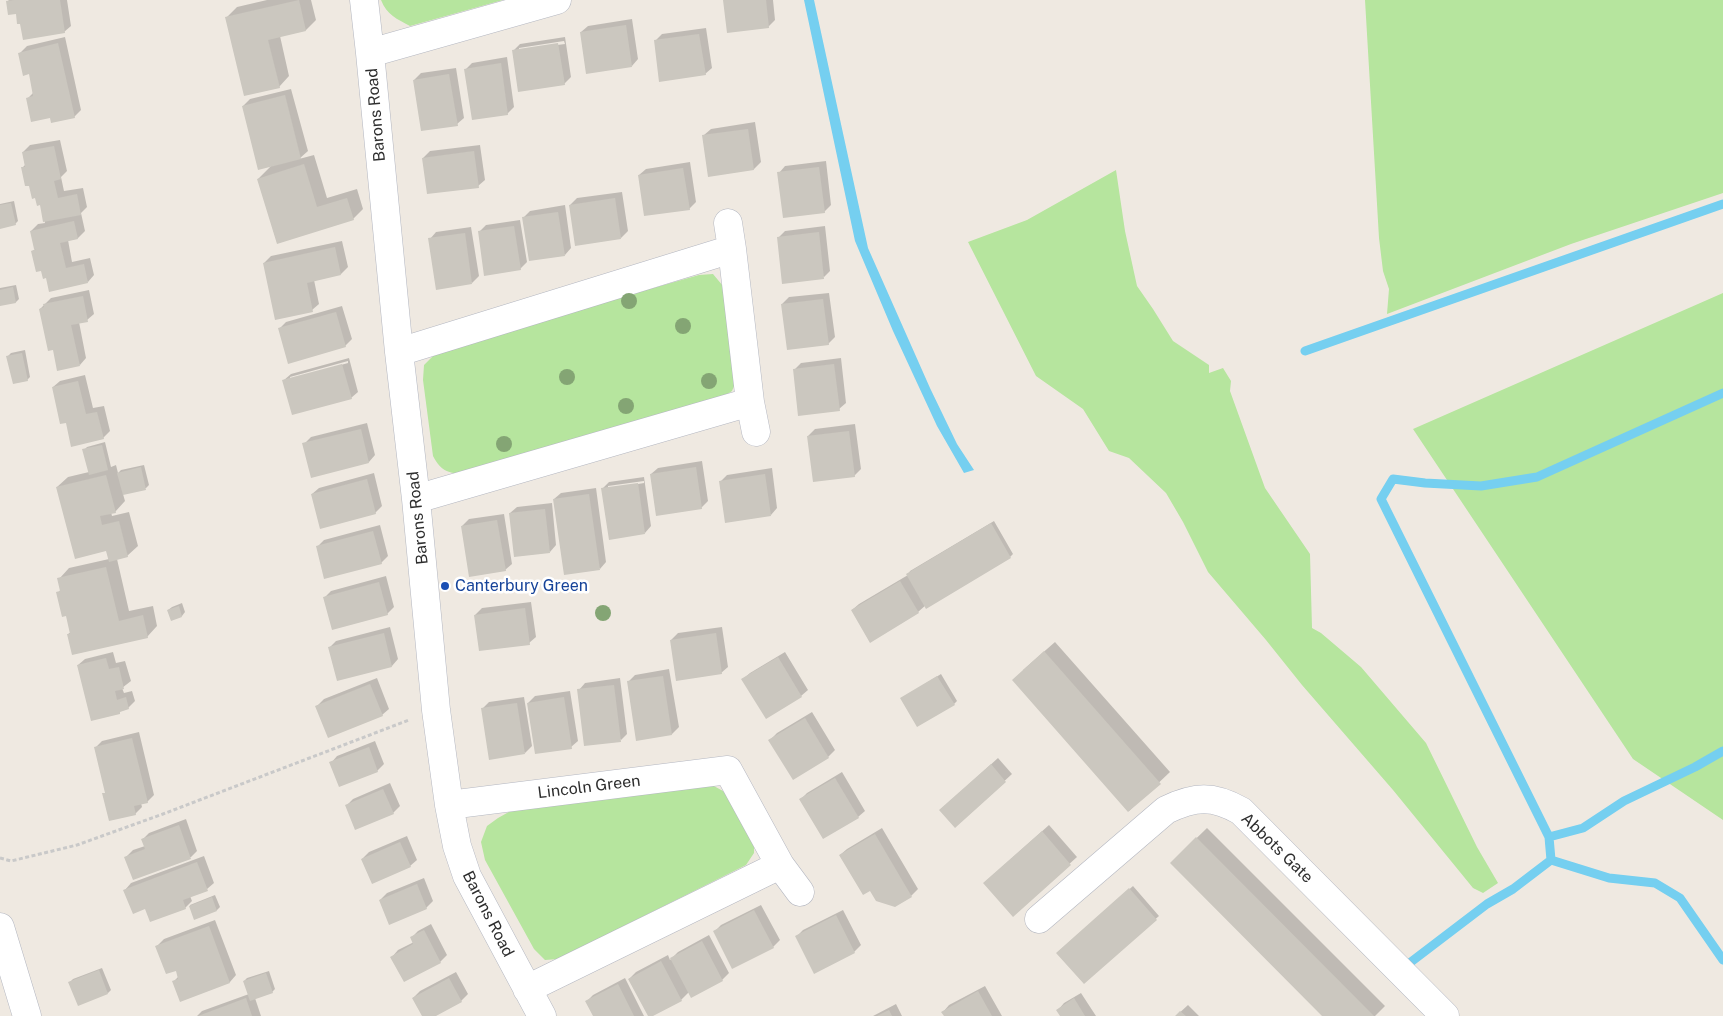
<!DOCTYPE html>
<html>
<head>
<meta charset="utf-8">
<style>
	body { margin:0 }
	canvas { display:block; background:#efe9e1 }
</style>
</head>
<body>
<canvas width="1723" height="1016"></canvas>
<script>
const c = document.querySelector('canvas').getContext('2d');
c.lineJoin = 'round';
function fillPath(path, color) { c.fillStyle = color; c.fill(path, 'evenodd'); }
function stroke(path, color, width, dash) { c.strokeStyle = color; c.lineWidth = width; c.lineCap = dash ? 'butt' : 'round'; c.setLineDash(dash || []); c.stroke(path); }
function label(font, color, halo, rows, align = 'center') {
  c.font = font + ' "Public Sans",sans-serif'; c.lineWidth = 5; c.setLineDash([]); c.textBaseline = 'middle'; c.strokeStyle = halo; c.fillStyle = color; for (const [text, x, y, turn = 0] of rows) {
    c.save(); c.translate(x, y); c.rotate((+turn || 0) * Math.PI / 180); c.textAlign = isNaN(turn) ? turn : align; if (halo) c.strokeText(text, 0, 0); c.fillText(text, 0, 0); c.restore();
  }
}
const green = new Path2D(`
	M 381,0 L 503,0 L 410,26 C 397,19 387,15 381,0 Z
	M 1365,0 L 1723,0 L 1723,193 L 1571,244 L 1387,314 L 1389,289 L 1383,271 L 1379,238 Z
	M 1116,170 L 1125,231 L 1137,286 L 1153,309 L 1173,341 L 1209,365 L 1209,373 L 1223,368 L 1231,381 L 1230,391 L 1265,488 L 1310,554 L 1312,628 L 1321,633 L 1361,667 L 1426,743 L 1477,847 L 1498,883 L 1483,893 L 1473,888 L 1393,790 L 1302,685 L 1266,640 L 1208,572 L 1183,522 L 1166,493 L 1129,458 L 1109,451 L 1083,409 L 1036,376 L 968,242 L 1027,220 Z
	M 713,274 L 723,286 L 737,379 L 732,391 L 723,397 L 468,474 C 450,474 441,472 433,456 L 423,380 L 424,365 L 436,353 L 456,344 L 699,275 Z
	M 1723,293 L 1723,820 L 1633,759 L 1413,429 Z
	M 712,785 L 723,791 L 735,800 L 754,839 L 754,853 L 746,865 L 558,959 L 545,960 L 534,949 L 485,860 L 481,842 L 487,826 L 498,818 L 516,808 Z`);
const water = new Path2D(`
	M 804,0 L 814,0 L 868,248 L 930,388 L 957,444 L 974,470 L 964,473 L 937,426 L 893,331 L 855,241 Z`);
const shadow = new Path2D(`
	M 9,0 L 67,0 L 71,26 L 64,32 L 21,22 L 17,12 L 8,1 Z
	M 267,0 L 311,0 L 316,20 L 306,30 L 280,36 L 289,76 L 279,87 L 227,17 L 237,7 Z
	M 724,0 L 773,0 L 775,20 L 768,27 Z
	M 632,19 L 638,59 L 632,66 L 581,32 L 588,26 Z
	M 706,28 L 712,68 L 705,74 L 655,41 L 662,34 Z
	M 65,37 L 81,110 L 74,117 L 51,117 L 28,98 L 34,92 L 30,73 L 20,53 L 27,46 Z
	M 565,37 L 571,77 L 564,84 L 513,51 L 520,44 ZM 564,41 L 565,44 L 519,50 L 519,48 Z
	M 507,57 L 514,107 L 507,114 L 465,70 L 472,63 Z
	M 456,68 L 464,118 L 457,124 L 414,80 L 421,73 Z
	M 291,89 L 308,151 L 299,159 L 314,155 L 327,198 L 357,189 L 363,209 L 353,219 L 277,242 L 258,179 L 272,165 L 243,106 L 250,99 Z
	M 755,122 L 761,162 L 754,169 L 709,175 L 704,135 L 711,129 Z
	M 60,140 L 67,171 L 61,177 L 64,191 L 83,188 L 87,207 L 81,213 L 85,231 L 78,238 L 68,240 L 72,262 L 90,258 L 94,275 L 88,282 L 33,251 L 35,249 L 31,231 L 38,224 L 45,223 L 41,204 L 22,168 L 26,164 L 23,152 L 30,145 Z
	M 480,145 L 485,180 L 478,186 L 423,158 L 430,151 Z
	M 826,161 L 831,205 L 824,212 L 779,173 L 785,166 Z
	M 690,162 L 696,202 L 689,209 L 639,175 L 646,169 Z
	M 622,192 L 628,231 L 621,238 L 570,205 L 577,198 Z
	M 14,201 L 18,221 L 15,224 L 0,227 L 0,204 Z
	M 565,205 L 571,248 L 565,255 L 523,218 L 530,211 Z
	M 520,220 L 527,262 L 520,269 L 479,232 L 486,225 Z
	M 825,226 L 830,271 L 824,277 L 778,238 L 785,231 Z
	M 471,227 L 479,276 L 472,283 L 430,239 L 436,232 Z
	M 342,241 L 348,267 L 341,274 L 314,280 L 319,304 L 312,310 L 264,263 L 271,256 Z
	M 16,285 L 19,299 L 16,302 L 0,305 L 0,288 Z
	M 89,290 L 94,314 L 87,320 L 79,322 L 86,358 L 80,365 L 54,348 L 40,309 L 51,298 Z
	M 829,293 L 835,337 L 828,344 L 782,304 L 789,297 Z
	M 342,306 L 352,339 L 345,346 L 280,328 L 286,322 Z
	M 25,350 L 30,377 L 27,380 L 8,356 L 11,353 Z
	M 349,358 L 358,392 L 351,398 L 284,380 L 291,374 ZM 348,361 L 348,363 L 290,379 L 290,377 Z
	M 841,358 L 846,403 L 839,409 L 794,370 L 801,363 Z
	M 85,375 L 93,408 L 104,406 L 110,431 L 103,438 L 66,422 L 53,387 L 60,381 Z
	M 367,423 L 375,455 L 369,462 L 304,444 L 311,437 Z
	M 855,424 L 861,469 L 854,476 L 808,436 L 815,429 Z
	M 105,442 L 111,467 L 116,465 L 118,473 L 121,470 L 144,465 L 149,485 L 146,488 L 123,494 L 125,501 L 115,512 L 111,512 L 112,516 L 129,512 L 138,546 L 127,556 L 117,559 L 129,611 L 153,606 L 157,626 L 147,637 L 68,634 L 71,632 L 67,614 L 58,593 L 61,589 L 59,579 L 69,568 L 109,559 L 107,550 L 57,487 L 68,477 L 89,472 L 84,450 L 87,447 Z
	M 702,461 L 708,501 L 701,508 L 651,474 L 658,468 Z
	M 772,468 L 777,508 L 771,515 L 721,481 L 727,475 Z
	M 374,473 L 382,506 L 375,513 L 312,494 L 319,488 Z
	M 644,477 L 651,526 L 645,533 L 602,489 L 609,482 ZM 644,481 L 644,483 L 608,489 L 608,486 Z
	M 596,488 L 606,562 L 600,569 L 554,499 L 561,493 Z
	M 552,503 L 556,545 L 550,552 L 510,513 L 517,507 Z
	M 504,514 L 512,564 L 505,570 L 462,526 L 469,519 Z
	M 994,521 L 1013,554 L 1010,557 L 926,605 L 918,612 L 852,610 L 859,604 L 908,575 L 910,571 Z
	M 380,525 L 388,556 L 381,563 L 317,547 L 324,540 Z
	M 386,576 L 394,607 L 387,614 L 325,597 L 331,591 Z
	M 531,602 L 536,637 L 529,643 L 475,615 L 482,608 Z
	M 182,603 L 185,612 L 182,616 L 172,619 L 168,610 L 172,607 Z
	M 390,627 L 398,659 L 392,666 L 330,647 L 336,641 Z
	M 722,627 L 728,667 L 721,673 L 671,640 L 678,633 Z
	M 1055,642 L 1170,772 L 1129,811 L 1023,670 Z
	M 113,652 L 116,663 L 125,661 L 131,681 L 122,688 L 124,693 L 132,691 L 135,701 L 128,708 L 122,710 L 78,665 L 85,659 Z
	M 785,652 L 808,690 L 801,696 L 743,679 L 750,673 Z
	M 669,669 L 679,727 L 672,734 L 637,739 L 628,682 L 635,675 Z
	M 941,674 L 957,701 L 954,704 L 902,698 Z
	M 377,678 L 389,709 L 382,715 L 317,706 L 324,699 Z
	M 620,678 L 627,734 L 621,740 L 579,690 L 585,683 Z
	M 570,691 L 578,741 L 571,747 L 528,703 L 535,696 Z
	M 524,697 L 532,746 L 525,753 L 482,709 L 489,702 Z
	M 812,712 L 835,750 L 828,757 L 770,740 L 777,733 Z
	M 139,732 L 154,795 L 147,802 L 141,803 L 142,807 L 135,814 L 104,794 L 106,792 L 95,748 L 102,741 Z
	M 375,741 L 384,764 L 377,771 L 331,763 L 337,756 Z
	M 998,758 L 1012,774 L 955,827 L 947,804 Z
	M 842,772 L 865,811 L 858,817 L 801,799 L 807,793 Z
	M 390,783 L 400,806 L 393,813 L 347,805 L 353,799 Z
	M 186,819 L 197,851 L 191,857 L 134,879 L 126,857 L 133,850 L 145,846 L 143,839 L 149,833 Z
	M 1049,825 L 1077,857 L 1013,915 L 992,876 Z
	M 882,828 L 918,889 L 911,896 L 871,890 L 840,855 L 847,849 Z
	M 1207,828 L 1385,1006 L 1375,1016 L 1324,1016 L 1171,863 Z
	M 407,836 L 417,860 L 410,866 L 362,859 L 369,852 Z
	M 204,856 L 214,883 L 207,889 L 190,896 L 192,901 L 185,908 L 146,908 L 125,890 L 131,883 Z
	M 424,878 L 433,901 L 426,908 L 380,900 L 387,893 Z
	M 1133,886 L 1159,916 L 1084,982 L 1058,953 Z
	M 215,895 L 220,907 L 217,910 L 195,919 L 190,905 Z
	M 761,905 L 780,940 L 773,947 L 714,932 L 721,925 Z
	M 843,910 L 861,945 L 854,952 L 796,937 L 803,930 Z
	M 215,920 L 236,975 L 230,982 L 181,1000 L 174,981 L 179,976 L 177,969 L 157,946 L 164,939 Z
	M 431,924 L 447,955 L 440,962 L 392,957 L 398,950 L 414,942 L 411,938 L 418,931 Z
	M 709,935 L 729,973 L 722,980 L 689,992 L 681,1000 L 649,1016 L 629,979 L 636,972 L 668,955 L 670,960 L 678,952 Z
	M 102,968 L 111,990 L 108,993 L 70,982 L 73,979 Z
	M 269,971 L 275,989 L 272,992 L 255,998 L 261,1016 L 197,1016 L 202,1011 L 249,994 L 244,981 L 247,978 Z
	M 456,972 L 468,994 L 461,1001 L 433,1016 L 423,1016 L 413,998 L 420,991 Z
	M 625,978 L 644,1016 L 594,1016 L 587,1001 L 593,995 Z
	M 985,986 L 1002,1016 L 945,1016 L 943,1012 L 949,1005 Z
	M 1081,993 L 1096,1016 L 1061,1016 L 1058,1010 L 1064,1003 Z
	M 896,1004 L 902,1016 L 873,1016 Z
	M 1188,1005 L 1199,1016 L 1176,1016 Z`);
const stream = new Path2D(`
	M 1305,351 L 1723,204
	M 1723,393 L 1537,477 L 1481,486 L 1425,483 L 1393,479 L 1381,499 L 1549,837 L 1551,860 L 1609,878 L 1655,883 L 1680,898 L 1723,960
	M 1549,837 L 1583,828 L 1624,801 L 1695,767 L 1723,751
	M 1403,968 L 1487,904 L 1513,889 L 1551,860`);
const building = new Path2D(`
	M 14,0 L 60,0 L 65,33 L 23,40 L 20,24 L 17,24 L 16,14 L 8,15 L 6,1 Z
	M 299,0 L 306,31 L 268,40 L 280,88 L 244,96 L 225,17 Z
	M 723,0 L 766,0 L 769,28 L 727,33 Z
	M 626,25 L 632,67 L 586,74 L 580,32 Z
	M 699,34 L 706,75 L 659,82 L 654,40 Z
	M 58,43 L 75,118 L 51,123 L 50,118 L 31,122 L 26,98 L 33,96 L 29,74 L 23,76 L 18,53 Z
	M 558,43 L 565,85 L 518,92 L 512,50 Z
	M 501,63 L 508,115 L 472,120 L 464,69 Z
	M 449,74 L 458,126 L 421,131 L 413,80 Z
	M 285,95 L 301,159 L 258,170 L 242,106 Z
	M 748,129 L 754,170 L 708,177 L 702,135 Z
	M 54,146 L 61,179 L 54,181 L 58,198 L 77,194 L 81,215 L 43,222 L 40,205 L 37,206 L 35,198 L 32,199 L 29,186 L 25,186 L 21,167 L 25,167 L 22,152 Z
	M 474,151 L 479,188 L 427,194 L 422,158 Z
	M 304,164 L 317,207 L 347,198 L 354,220 L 277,244 L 257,179 Z
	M 819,167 L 825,213 L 783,218 L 777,172 Z
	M 683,168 L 690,210 L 644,216 L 638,175 Z
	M 615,198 L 621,239 L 575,246 L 569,205 Z
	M 11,203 L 16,225 L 0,229 L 0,205 Z
	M 558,212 L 565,256 L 529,261 L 522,217 Z
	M 74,221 L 78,239 L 60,243 L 66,268 L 84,264 L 88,283 L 49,292 L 46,278 L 43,279 L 41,271 L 36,272 L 31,251 L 36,249 L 34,249 L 30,231 Z
	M 514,226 L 521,270 L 484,276 L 478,231 Z
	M 819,232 L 824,279 L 782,284 L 777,237 Z
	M 465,233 L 472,284 L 436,290 L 428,238 Z
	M 335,247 L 341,275 L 307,283 L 313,312 L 275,320 L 263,263 Z
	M 13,287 L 16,303 L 0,306 L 0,290 Z
	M 83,296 L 88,322 L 71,325 L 80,366 L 57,371 L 53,350 L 48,351 L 39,309 L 44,307 L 43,304 Z
	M 823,299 L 829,345 L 787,350 L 781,304 Z
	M 336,312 L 346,347 L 288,364 L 278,328 Z
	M 22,353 L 28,381 L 13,384 L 6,356 Z
	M 342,364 L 352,399 L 292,415 L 282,380 Z
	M 834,364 L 840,411 L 798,416 L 793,369 Z
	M 78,381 L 86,414 L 97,412 L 104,439 L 71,447 L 66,423 L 60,424 L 52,387 Z
	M 361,429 L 369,463 L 311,478 L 302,443 Z
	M 849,431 L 855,477 L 813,482 L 807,436 Z
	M 102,445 L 108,470 L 89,475 L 82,449 Z
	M 141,467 L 146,490 L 123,495 L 117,473 Z
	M 696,467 L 702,509 L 656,516 L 650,474 Z
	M 765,474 L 771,516 L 725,523 L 719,481 Z
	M 106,475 L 116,513 L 100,516 L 102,525 L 119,521 L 128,557 L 109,562 L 106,551 L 75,559 L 56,487 Z
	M 367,479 L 376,514 L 320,529 L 311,494 Z
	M 638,483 L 645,534 L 609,540 L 601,488 Z
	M 589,494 L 600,570 L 564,575 L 553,499 Z
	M 545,509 L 550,553 L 514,557 L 509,513 Z
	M 497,520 L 506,571 L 469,577 L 461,526 Z
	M 991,523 L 1011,558 L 926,609 L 906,574 Z
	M 373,531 L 382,564 L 324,579 L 316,546 Z
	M 106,567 L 119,621 L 143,615 L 148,638 L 72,655 L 67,634 L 70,634 L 66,616 L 62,617 L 56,592 L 60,591 L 57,578 Z
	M 900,581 L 919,613 L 870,643 L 851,610 Z
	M 379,582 L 388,615 L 332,630 L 323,597 Z
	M 179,606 L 182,617 L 171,621 L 167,610 Z
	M 525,608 L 530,645 L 479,651 L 474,615 Z
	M 384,633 L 392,667 L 337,681 L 328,647 Z
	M 716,633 L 722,674 L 676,681 L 670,640 Z
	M 1044,651 L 1161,784 L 1128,812 L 1012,680 Z
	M 778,657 L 802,697 L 766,719 L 741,679 Z
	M 106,658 L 109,669 L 119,667 L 124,689 L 115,691 L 117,700 L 126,697 L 129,709 L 120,712 L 120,714 L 91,721 L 77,665 Z
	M 663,676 L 672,735 L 636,741 L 627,681 Z
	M 937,676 L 955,705 L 917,727 L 900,698 Z
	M 370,684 L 383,716 L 328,738 L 315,706 Z
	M 614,685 L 621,742 L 584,746 L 577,689 Z
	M 564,697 L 572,749 L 535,754 L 527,703 Z
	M 517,703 L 525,754 L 489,760 L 481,708 Z
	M 805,718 L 829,758 L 793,780 L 768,740 Z
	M 132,738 L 148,803 L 134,806 L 136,815 L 109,821 L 102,793 L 105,793 L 94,747 Z
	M 369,747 L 378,772 L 339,787 L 329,762 Z
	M 991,764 L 1006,782 L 955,828 L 939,810 Z
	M 835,778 L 859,818 L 823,839 L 799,799 Z
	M 383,789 L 394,814 L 355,830 L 345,805 Z
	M 179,825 L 191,859 L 133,880 L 124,857 L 145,849 L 141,839 Z
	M 1042,831 L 1071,865 L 1013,917 L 983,883 Z
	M 875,834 L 912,897 L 895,907 L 876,901 L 870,891 L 863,895 L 839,855 Z
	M 1196,837 L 1374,1016 L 1322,1016 L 1170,863 Z
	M 400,842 L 411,867 L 372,884 L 361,859 Z
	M 197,862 L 208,891 L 183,900 L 186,909 L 150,922 L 145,909 L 133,914 L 123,890 Z
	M 417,884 L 427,909 L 389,925 L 379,900 Z
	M 1129,888 L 1157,920 L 1084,984 L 1056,953 Z
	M 212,897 L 217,911 L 194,920 L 189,906 Z
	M 754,910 L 774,948 L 732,969 L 713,931 Z
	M 836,915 L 855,953 L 814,974 L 795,936 Z
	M 209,926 L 230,983 L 180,1002 L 172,981 L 178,979 L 176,971 L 166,974 L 155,946 Z
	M 424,930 L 441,963 L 404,982 L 390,957 L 413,944 L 410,937 Z
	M 702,941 L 723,981 L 691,998 L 670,958 Z
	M 661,961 L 682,1001 L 653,1016 L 648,1016 L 628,979 Z
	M 99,970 L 108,994 L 78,1006 L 68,982 Z
	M 266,973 L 273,993 L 250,1001 L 243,981 Z
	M 449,978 L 462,1002 L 436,1016 L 422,1016 L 412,998 Z
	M 618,984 L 634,1016 L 593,1016 L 585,1001 Z
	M 978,991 L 992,1016 L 944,1016 L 941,1012 Z
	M 246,998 L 252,1016 L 198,1016 Z
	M 1074,998 L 1085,1016 L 1060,1016 L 1056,1010 Z
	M 889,1010 L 892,1016 L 877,1016 Z
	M 1180,1011 L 1186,1016 L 1175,1016 Z`);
const path = new Path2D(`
	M 0,858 L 11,861 L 77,845 L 163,814 L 409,720`);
const minor = new Path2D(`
	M 364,0 L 370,53 L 399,352 L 416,499 L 436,710 L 449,805 L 457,846 L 467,876 L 542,1016
	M 370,53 L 557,0
	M 728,223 L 732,249
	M 399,352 L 732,249 L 750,402 L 416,499
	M 750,402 L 756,432
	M 449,805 L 728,770 L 780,865 L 527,989
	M 780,865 L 800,892
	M 1039,919 L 1166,810 C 1195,796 1213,795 1241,811 L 1445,1016`);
const tertiary = new Path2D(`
	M 0,927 L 27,1016`);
const trees = [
	[629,301],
	[683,326],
	[567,377],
	[709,381],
	[626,406],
	[504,444],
	[603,613]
];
const markers = [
	[445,586,5,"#1a4fb4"]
];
const streetNames = [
	["Barons Road",376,115,-95],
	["Barons Road",418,518,-96],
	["Lincoln Green",589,787,-7],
	["Abbots Gate",1277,848,44],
	["Barons Road",488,914,63]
];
const transitNames = [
	["Canterbury Green",455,586]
];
fillPath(green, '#b6e59e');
fillPath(water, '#75cff0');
fillPath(shadow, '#0003');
stroke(stream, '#75cff0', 9);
fillPath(building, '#cbc7bf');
stroke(minor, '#b4b7c1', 29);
stroke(tertiary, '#b4b7c1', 29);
stroke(path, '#c9c9c9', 3, [4, 2.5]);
stroke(minor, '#fff', 28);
stroke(tertiary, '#fff', 28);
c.fillStyle = '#84a574';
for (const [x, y] of trees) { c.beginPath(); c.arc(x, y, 8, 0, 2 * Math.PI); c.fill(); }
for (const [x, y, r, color] of markers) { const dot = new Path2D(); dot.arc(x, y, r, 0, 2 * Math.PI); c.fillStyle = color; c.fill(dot); stroke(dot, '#fff', 2); }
label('16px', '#2e2e2e', '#fff', streetNames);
label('16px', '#164399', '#fff', transitNames, 'left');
</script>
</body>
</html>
